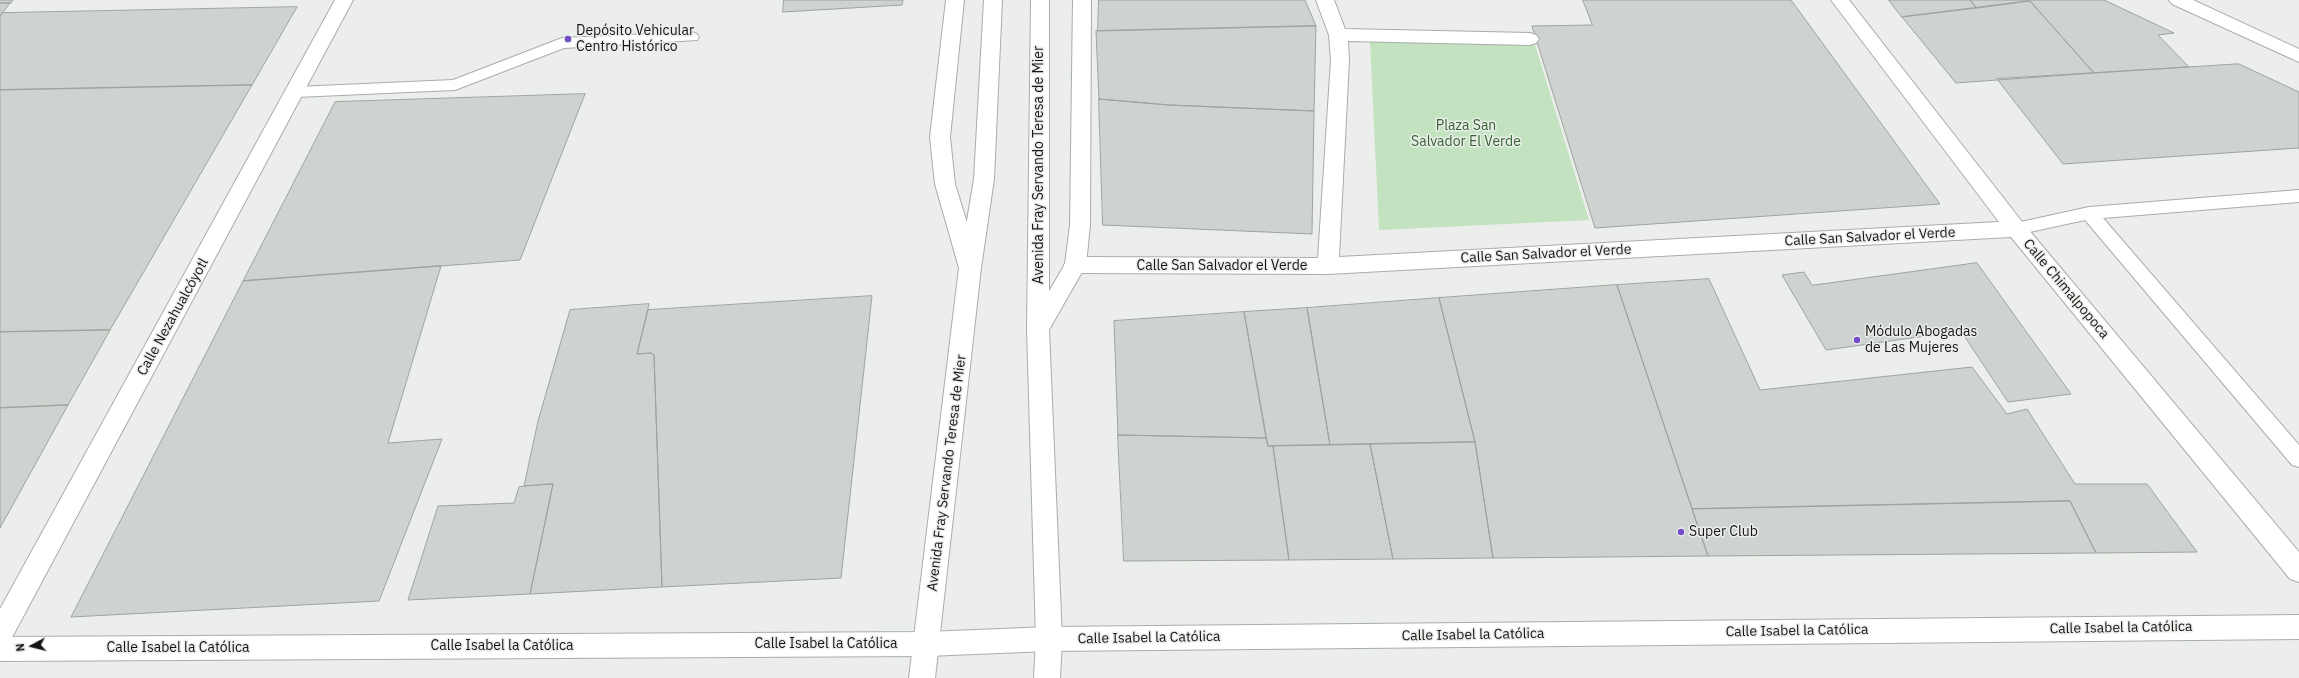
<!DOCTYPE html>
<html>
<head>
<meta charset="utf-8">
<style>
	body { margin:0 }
	#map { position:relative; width:2299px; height:678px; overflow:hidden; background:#ebeeea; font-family:"IBM Plex Sans",sans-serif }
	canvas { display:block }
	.north { position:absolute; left:12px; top:626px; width:40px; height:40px; -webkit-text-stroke:3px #ebeeea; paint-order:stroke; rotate:263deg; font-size:11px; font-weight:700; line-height:16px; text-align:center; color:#151614 }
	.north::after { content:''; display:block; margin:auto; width:14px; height:18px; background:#151614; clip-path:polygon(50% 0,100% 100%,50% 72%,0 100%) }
</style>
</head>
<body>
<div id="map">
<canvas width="2299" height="678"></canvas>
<div class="north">N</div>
</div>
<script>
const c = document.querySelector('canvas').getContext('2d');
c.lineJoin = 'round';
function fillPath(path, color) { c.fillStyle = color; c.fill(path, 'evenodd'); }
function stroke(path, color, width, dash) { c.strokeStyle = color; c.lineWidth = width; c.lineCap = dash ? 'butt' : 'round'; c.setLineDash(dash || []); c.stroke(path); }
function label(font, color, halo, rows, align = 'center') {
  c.font = font + ' "IBM Plex Sans",sans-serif'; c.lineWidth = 3; c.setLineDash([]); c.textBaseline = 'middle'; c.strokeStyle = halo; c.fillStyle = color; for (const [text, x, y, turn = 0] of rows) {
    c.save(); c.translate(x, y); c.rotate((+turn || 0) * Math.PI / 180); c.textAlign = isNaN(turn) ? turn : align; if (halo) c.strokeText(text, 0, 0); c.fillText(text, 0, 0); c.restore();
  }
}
const green = new Path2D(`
	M 1370,41 L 1535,45 L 1589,220 L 1379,230 Z`);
const building = new Path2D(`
	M 0,0 L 13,0 L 11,3 L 0,3 Z
	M 784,0 L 903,0 L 902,5 L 783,12 Z
	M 1099,0 L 1305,0 L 1316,26 L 1098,31 Z
	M 1583,0 L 1791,0 L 1940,204 L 1595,228 L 1532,26 L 1592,25 Z
	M 1889,0 L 1970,0 L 1977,8 L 1902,17 Z
	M 1970,0 L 2104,0 L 2174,33 L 2158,35 L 2189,67 L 2094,73 L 2030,1 L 1977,8 Z
	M 2030,1 L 2094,73 L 1956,83 L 1902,17 Z
	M 0,3 L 10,3 L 0,16 Z
	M 297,7 L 252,85 L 0,90 L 0,16 L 2,13 Z
	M 1316,26 L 1314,111 L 1169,105 L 1099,99 L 1096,31 Z
	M 2239,64 L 2299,92 L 2299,148 L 2063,164 L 1997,79 Z
	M 252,85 L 110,330 L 0,332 L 0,90 Z
	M 585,94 L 520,260 L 243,281 L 335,102 Z
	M 1099,99 L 1169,105 L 1314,111 L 1312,234 L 1103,225 Z
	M 1977,263 L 2071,394 L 2008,402 L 1961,331 L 1826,350 L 1782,275 L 1804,272 L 1812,285 Z
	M 441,266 L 388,443 L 442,439 L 379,601 L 71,617 L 243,281 Z
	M 1709,279 L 1760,390 L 1972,367 L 2007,414 L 2027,409 L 2075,484 L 2147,484 L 2197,552 L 2096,553 L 2070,501 L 1692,509 L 1617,285 Z
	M 1617,285 L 1708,556 L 1493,558 L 1475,442 L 1439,298 Z
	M 872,296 L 841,578 L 662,587 L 654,355 L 651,353 L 637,354 L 648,310 Z
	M 1439,298 L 1475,442 L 1330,445 L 1307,308 Z
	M 649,304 L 637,354 L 651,353 L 654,355 L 662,587 L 530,594 L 553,484 L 524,486 L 538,421 L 570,310 Z
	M 1307,308 L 1330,445 L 1268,446 L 1244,312 Z
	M 1244,312 L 1266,438 L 1118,435 L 1114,321 Z
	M 110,330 L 68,405 L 0,408 L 0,332 Z
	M 68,405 L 0,528 L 0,408 Z
	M 1118,435 L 1266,438 L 1268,446 L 1273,446 L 1289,560 L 1124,561 Z
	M 1475,442 L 1493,558 L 1393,559 L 1370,444 Z
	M 1370,444 L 1393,559 L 1289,560 L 1273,446 Z
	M 553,484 L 530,594 L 408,600 L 438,506 L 514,503 L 519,487 Z
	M 2070,501 L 2096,553 L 1708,556 L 1692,509 Z`);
const service = new Path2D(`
	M 692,32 L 697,34 L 699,37 L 697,40 L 564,48 L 455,90 L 296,97 L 291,96 L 288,92 L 291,88 L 296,87 L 453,80 L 562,38 Z
	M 2299,190 L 2299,202 L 2103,218 L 2299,445 L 2299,467 L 2292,465 L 2085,220 L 2016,235 L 2010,234 L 2008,229 L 2010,224 L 2016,223 L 2089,207 Z`);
const minor = new Path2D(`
	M 335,0 L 353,0 L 9,643 L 0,646 L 0,609 Z
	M 1316,0 L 1334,0 L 1345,29 L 1530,33 L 1536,35 L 1539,39 L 1536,43 L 1530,45 L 1348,41 L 1349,60 L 1339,257 L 1999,222 L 1831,0 L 1849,0 L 2023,223 L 2299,552 L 2299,582 L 2290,579 L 2011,237 L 1328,274 L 1075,273 L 1068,271 L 1064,265 L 1068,259 L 1075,257 L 1318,258 L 1331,60 L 1329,35 Z`);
const tertiary = new Path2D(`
	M 946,0 L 964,0 L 950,137 L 955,184 L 981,268 L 977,274 L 970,276 L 963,274 L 959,268 L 935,184 L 930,137 Z
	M 1073,0 L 1091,0 L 1090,225 L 1086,265 L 1046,335 L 1038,338 L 1030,335 L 1027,329 L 1065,264 L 1070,225 Z
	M 2299,615 L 2299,639 L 1049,651 L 927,656 L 0,661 L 0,637 L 927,632 L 1049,627 Z`);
const secondary = new Path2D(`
	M 2169,0 L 2193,0 L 2299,49 L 2299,62 L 2172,4 Z`);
const primary = new Path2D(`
	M 984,0 L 1002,0 L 994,179 L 981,268 L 935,678 L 909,678 L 959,268 L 974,179 Z
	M 1031,0 L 1049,0 L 1049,329 L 1062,639 L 1060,678 L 1034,678 L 1036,639 L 1027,329 Z`);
const markers = [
	[568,39,4,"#744ec7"],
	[1857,340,4,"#744ec7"],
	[1681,532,4,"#744ec7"]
];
const poiNames = [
	["Depósito Vehicular",576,31],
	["Centro Histórico",576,47],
	["Módulo Abogadas",1865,332],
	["de Las Mujeres",1865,348],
	["Super Club",1689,532]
];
const parkNames = [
	["Plaza San",1466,126],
	["Salvador El Verde",1466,142]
];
const streetNames = [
	["Avenida Fray Servando Teresa de Mier",1039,165,-90],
	["Calle San Salvador el Verde",1870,237,-3],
	["Calle San Salvador el Verde",1546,254,-3],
	["Calle San Salvador el Verde",1222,266],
	["Calle Chimalpopoca",2066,289,50],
	["Calle Nezahualcóyotl",173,317,-61],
	["Avenida Fray Servando Teresa de Mier",947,473,-83],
	["Calle Isabel la Católica",2121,628,-1],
	["Calle Isabel la Católica",1797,631,-1],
	["Calle Isabel la Católica",1473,635,-1],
	["Calle Isabel la Católica",1149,638,-1],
	["Calle Isabel la Católica",826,644],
	["Calle Isabel la Católica",502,646],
	["Calle Isabel la Católica",178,648]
];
fillPath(green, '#c2e2c0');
fillPath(building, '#cfd3cf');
stroke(building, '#9fa39f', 1);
stroke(service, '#a9ada9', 2);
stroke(minor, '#a9ada9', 2);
stroke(tertiary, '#a9ada9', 2);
stroke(secondary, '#a9ada9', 2);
stroke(primary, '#a9ada9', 2);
fillPath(service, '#fff');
fillPath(minor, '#fff');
fillPath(tertiary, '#fff');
fillPath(secondary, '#fff');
fillPath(primary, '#fff');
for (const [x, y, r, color] of markers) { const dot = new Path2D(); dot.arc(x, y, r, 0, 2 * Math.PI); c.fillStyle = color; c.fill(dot); stroke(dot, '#ebeeea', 1.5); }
label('14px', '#151614', '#ebeeea', poiNames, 'left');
label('14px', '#336332', '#ebeeea', parkNames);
label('14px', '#151614', '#ebeeea', streetNames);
</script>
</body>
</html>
